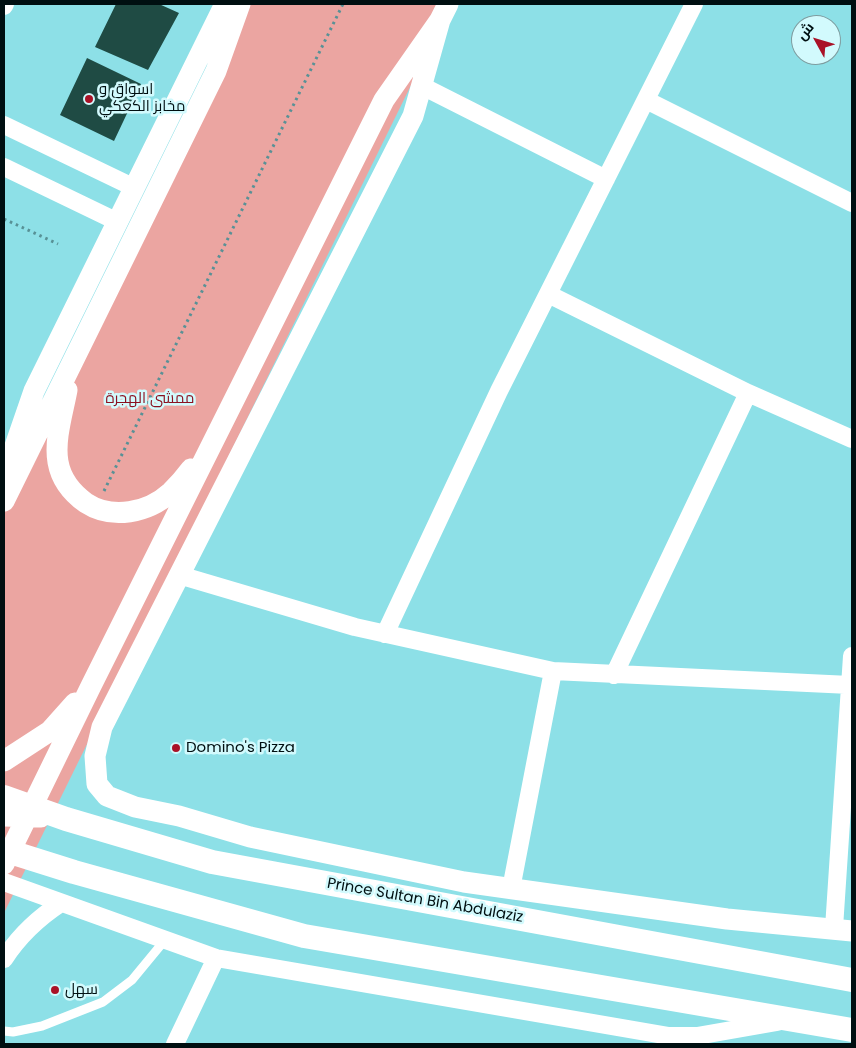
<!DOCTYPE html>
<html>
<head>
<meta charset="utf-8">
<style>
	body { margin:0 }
	#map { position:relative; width:856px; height:1048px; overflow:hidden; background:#8de0e7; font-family:Poppins,Cairo,sans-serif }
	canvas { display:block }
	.frame { position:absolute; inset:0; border:5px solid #000f11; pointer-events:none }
	.north { position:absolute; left:791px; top:15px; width:50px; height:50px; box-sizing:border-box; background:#d2fafd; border:1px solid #7e9c9f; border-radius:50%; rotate:309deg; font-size:14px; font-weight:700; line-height:20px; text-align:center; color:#000f11 }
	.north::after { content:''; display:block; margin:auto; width:18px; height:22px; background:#a91227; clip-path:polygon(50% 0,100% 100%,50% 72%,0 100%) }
</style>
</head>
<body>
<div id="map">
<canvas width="856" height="1048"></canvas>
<div class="frame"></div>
<div class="north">ش</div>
</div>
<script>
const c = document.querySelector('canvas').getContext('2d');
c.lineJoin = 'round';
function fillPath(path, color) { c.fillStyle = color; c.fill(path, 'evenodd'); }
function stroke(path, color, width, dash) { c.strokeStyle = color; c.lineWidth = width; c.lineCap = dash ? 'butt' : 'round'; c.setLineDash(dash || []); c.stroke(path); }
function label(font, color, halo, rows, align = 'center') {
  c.font = font + ' Poppins,Cairo,sans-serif'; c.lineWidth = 5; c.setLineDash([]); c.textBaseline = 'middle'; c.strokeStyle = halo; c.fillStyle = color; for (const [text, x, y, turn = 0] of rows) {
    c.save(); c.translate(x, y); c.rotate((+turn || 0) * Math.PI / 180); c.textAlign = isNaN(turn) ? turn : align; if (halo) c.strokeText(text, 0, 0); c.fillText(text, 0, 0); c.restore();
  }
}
const green = new Path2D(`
	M 238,4 L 451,4 L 4,913 L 4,480 Z`);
const building = new Path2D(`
	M 116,4 L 159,4 L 179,13 L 148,70 L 95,47 Z
	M 87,58 L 141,84 L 114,141 L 60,115 Z`);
const path = new Path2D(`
	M 4,219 L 58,244
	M 104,491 L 343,4`);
const service = new Path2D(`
	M 4,1031 L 13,1032 L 42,1026 L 103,1002 L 132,980 L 165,940`);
const minor = new Path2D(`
	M 4,6 L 5,4
	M 422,86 L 606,179
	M 646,100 L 852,203
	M 4,125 L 135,188
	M 4,167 L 118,222
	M 548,294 L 748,393 L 852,439
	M 179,575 L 355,627 L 553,671 L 850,685
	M 385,634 L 499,391 L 694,4
	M 614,675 L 748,393
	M 4,882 L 216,958 L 669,1036 L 697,1036 L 777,1022
	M 511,889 L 553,671
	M 834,928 L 852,656
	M 4,959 C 19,936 38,918 61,903
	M 175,1044 L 216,958`);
const tertiary = new Path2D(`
	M 440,20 L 413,116 L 102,727 L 95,756 L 97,784 L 107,796 L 135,807 L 179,816 L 250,837 L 464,882 L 727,919 L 852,931
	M 67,390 C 63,412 54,440 58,462 C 61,479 72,493 86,503 C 112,520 148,513 171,492 C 178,485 185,477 191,469
	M 6,472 L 34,391 L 225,4
	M 4,501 L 216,71 L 240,4
	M 4,761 L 50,731 L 75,703
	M 4,816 L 41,817
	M 4,864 L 91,686 L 384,100 L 440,20 L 448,4`);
const secondary = new Path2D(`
	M 4,797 L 66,819 L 212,862 L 852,980
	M 4,850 L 74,872 L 304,936 L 852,1030`);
const markers = [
	[89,99,5,"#a91227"],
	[176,748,5,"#a91227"],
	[55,990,5,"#a91227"]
];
const poiNames = [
	["اسواق و",99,90],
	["مخابز الكعكي",99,107],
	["Domino's Pizza",186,748],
	["سهل",65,990]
];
const parkNames = [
	["ممشى الهجرة",150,399]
];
const streetNames = [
	["Prince Sultan Bin Abdulaziz",425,901,10]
];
fillPath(green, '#eba5a1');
fillPath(building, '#1f4b44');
stroke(path, '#589196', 3, [2.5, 4]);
stroke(service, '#fff', 9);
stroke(minor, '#fff', 18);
stroke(tertiary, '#fff', 21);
stroke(secondary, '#fff', 24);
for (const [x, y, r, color] of markers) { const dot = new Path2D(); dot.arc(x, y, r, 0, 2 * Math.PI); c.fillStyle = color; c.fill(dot); stroke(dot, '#d2fafd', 2); }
label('15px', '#000f11', '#d2fafd', poiNames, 'left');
label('15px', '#8b1020', '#d2fafd', parkNames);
label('15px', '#000f11', '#d2fafd', streetNames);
</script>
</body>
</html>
